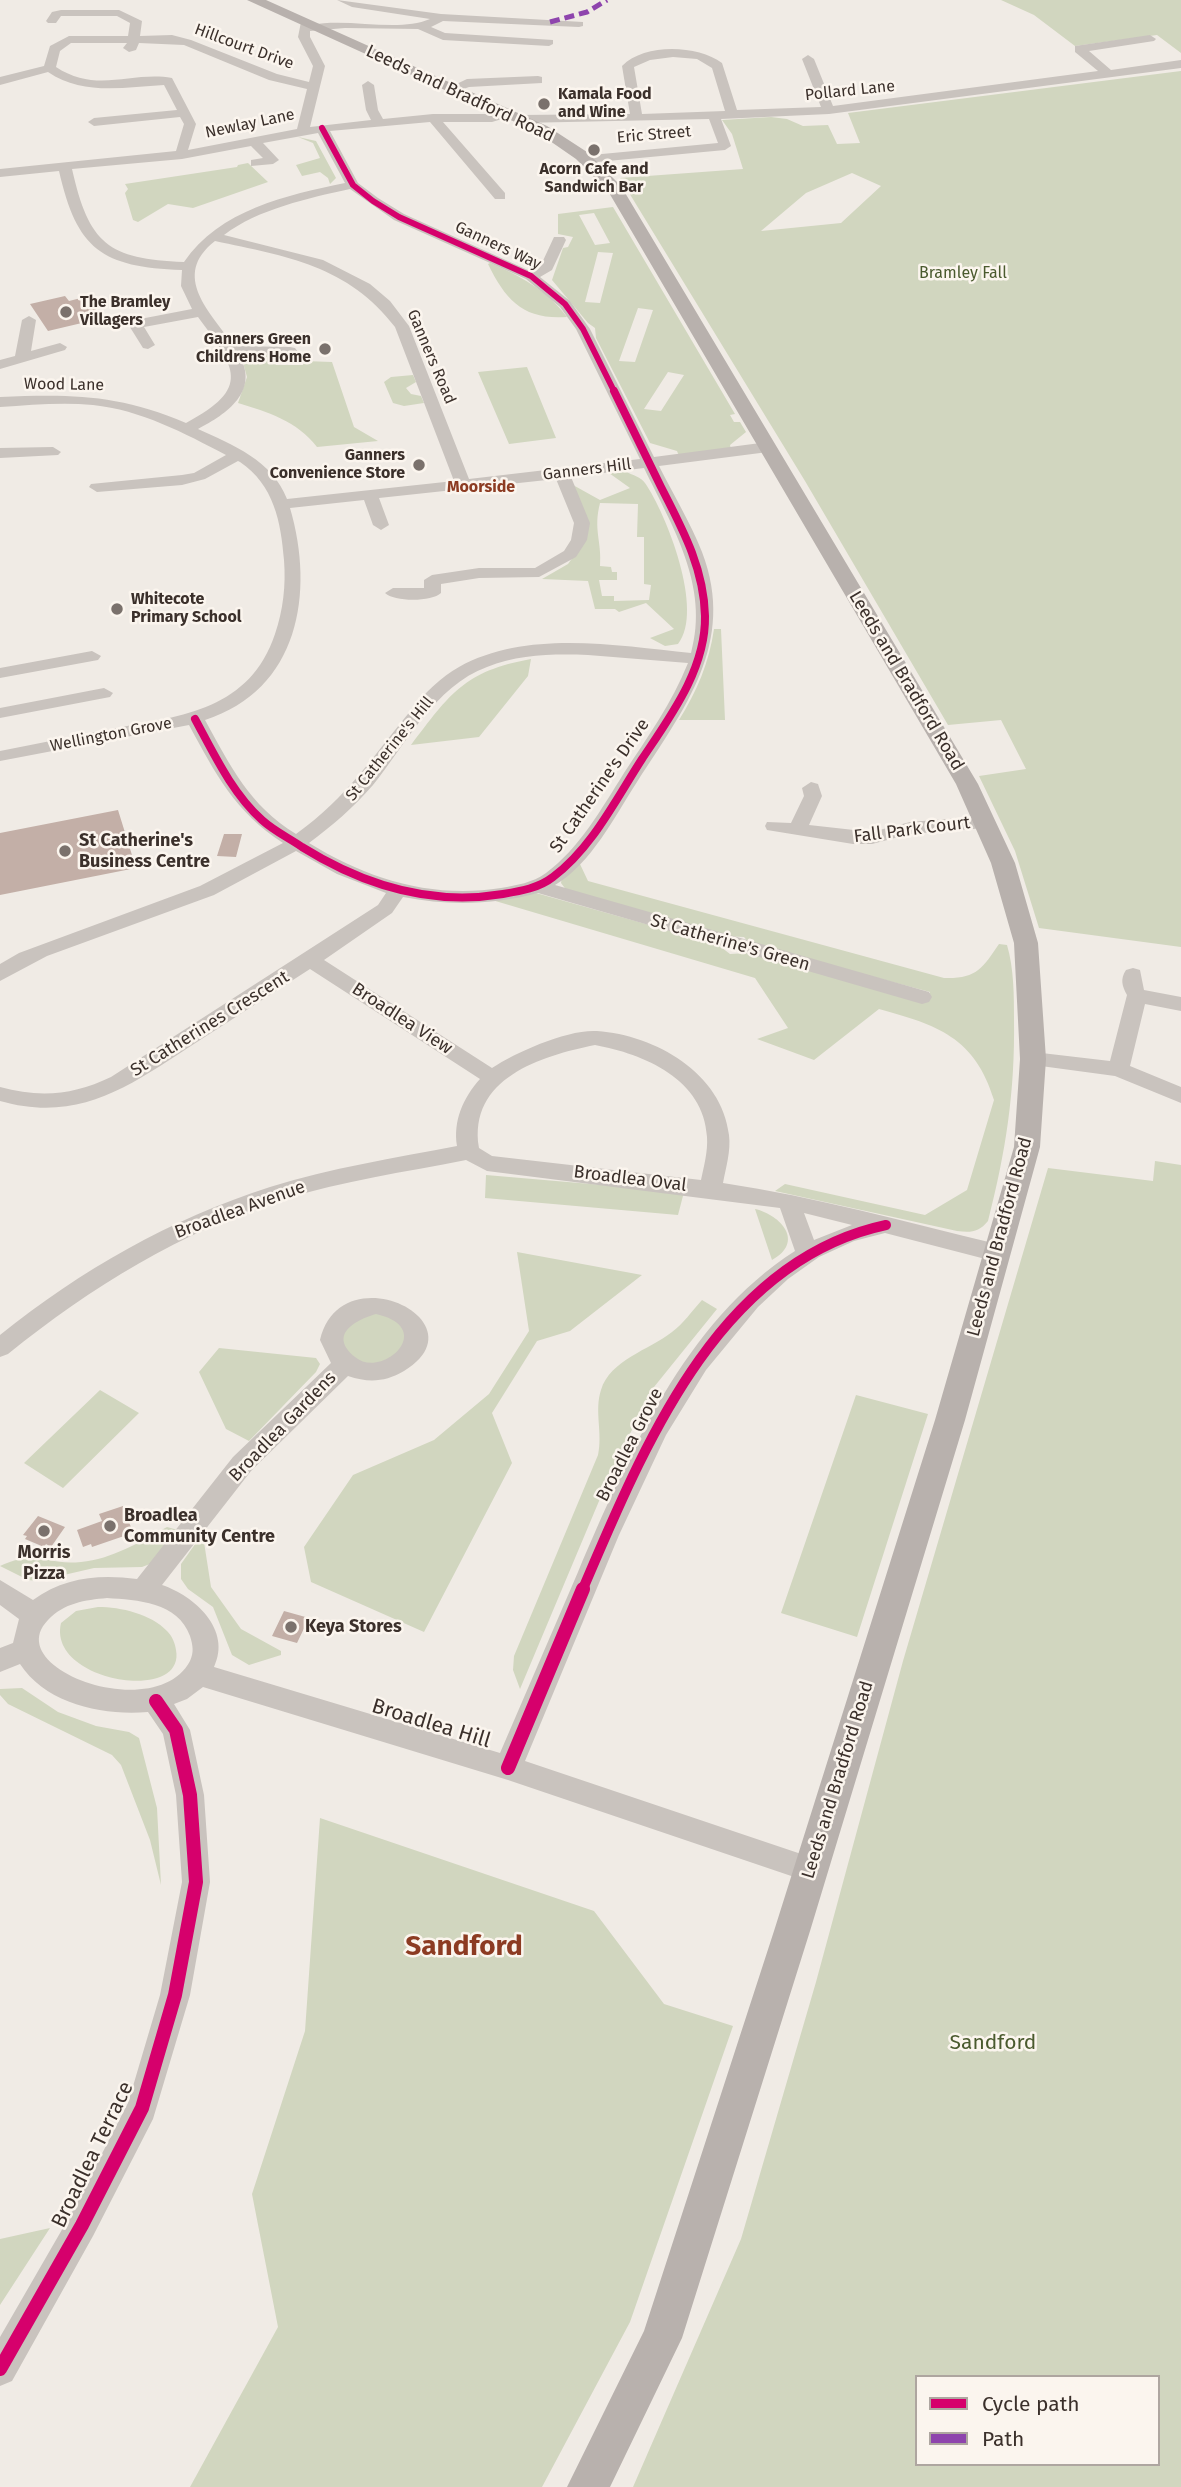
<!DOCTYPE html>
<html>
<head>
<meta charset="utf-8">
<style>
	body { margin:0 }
	#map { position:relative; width:1181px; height:2487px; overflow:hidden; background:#f0ebe5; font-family:"Fira Sans",sans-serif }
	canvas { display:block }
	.legend { position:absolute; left:915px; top:2375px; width:245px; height:91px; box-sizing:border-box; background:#fbf5ee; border:2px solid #aea6a0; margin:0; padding:9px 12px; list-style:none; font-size:21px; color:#3b302b }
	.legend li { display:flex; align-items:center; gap:14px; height:35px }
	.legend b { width:35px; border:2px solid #aea6a0 }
</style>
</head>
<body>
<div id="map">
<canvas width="1181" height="2487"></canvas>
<ul class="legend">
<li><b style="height:9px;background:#d6006c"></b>Cycle path</li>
<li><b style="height:9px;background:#8e44ad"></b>Path</li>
</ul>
</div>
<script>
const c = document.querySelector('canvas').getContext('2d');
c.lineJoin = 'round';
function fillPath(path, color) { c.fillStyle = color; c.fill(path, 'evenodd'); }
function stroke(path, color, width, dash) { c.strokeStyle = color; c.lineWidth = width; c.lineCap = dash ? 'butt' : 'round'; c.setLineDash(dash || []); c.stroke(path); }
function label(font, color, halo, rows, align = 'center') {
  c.font = font + ' "Fira Sans",sans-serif'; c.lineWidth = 5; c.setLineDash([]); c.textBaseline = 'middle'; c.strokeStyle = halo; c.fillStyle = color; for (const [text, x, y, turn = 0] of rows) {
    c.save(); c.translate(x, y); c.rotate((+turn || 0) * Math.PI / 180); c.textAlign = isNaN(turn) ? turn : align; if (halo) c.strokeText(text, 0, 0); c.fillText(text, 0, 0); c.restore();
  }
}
const green = new Path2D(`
	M 1001,0 L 1181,0 L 1181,53 L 1157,35 L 1075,46 L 1034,15 Z
	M 1181,71 L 1181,947 L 1039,928 L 1015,851 L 979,776 L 1026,769 L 1001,720 L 948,725 L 805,481 L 620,178 L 743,169 L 732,134 L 722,120 L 771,117 L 787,119 L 803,126 L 828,125 L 837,144 L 860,143 L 848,113 ZM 852,173 L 881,186 L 841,223 L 761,231 L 806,193 Z
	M 298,137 L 316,141 L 336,178 L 330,184 L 328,178 L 320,172 L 302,176 L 296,165 L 320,158 L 313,143 Z
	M 248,163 L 268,182 L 193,208 L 168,204 L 138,222 L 133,220 L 125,193 L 128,189 L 125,184 L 237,167 L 238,165 Z
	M 613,207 L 735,414 L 730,415 L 734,422 L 740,422 L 746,432 L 730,445 L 731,449 L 679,456 L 677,451 L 650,443 L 596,338 L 595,328 L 588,323 L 552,280 L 563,248 L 568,247 L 573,237 L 558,234 L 558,214 ZM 594,213 L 610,243 L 595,245 L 579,215 ZM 598,252 L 613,253 L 600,303 L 585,302 ZM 638,308 L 653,310 L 635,362 L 619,361 ZM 668,372 L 684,375 L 661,411 L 644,409 Z
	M 490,263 C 519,275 548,291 567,317 C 524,320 506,301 488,264 Z
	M 276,354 L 276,365 L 303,365 L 304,361 L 332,362 L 354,427 L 378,441 L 317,447 C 297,421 268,412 238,403 L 247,377 L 242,359 L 247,355 Z
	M 527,367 L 556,438 L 509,444 L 478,372 Z
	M 413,375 L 416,382 L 406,388 L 411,394 L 421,396 L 424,403 L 404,406 L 393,403 L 384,382 L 391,377 Z
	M 626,472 C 633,475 641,477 645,483 C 666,513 705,611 678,644 L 665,646 L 650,638 L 674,629 L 646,603 L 619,612 L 615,609 L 595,609 L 588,581 L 542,579 L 568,564 L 584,542 L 573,485 L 600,500 L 630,488 L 609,473 ZM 600,503 L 638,504 L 637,537 L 644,537 L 644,584 L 651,585 L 649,600 L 614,601 L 614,596 L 602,596 L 599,580 L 617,580 L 617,572 L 612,572 L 611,567 L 600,566 C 602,541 593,530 600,503 Z
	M 714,629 L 721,629 L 725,720 L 679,720 C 697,691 709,663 714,629 Z
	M 531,659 L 528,676 L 479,737 L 411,745 C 450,694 464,671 531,659 Z
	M 579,862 L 588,881 L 944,978 C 976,979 982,969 999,944 L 1007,945 C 1014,969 1014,995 1014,1020 C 1015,1092 1006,1151 988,1221 C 979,1232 971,1233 957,1231 L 775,1191 L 785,1184 L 925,1215 L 967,1190 L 994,1100 C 975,1037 937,1025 879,1009 L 814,1060 L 757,1039 L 788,1028 L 755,978 L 492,900 L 536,893 L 717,944 L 730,954 L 748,953 L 927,1002 L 930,992 L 750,944 L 744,937 L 721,936 L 567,891 L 561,883 L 562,877 Z
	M 1155,1161 L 1181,1165 L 1181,2487 L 633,2487 L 741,2239 L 816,1982 L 903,1661 L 1048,1168 L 1153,1181 ZM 917,2377 L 1158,2377 L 1158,2464 L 917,2464 Z
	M 486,1175 L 684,1192 L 678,1215 L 485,1198 Z
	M 755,1209 C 781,1215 805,1242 772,1260 Z
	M 517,1252 L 642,1275 L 570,1331 L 537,1341 L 492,1413 L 512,1463 L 424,1632 L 311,1582 L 304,1547 L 353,1475 L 434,1440 L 489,1394 L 529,1331 Z
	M 702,1300 L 717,1309 L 654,1387 L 615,1463 L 520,1689 L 513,1670 L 514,1656 L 598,1455 C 603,1433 594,1411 601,1390 C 610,1360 649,1350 672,1332 C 683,1324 692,1311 702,1300 Z
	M 387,1311 L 410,1334 L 399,1357 L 369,1366 L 345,1356 L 340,1328 L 348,1319 Z
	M 219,1348 L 316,1358 L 320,1364 L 316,1372 L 249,1441 L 226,1429 L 199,1372 Z
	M 100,1390 L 139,1413 L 63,1488 L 24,1463 Z
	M 856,1395 L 928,1414 L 857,1637 L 781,1613 Z
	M 167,1527 L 178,1530 L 150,1564 L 142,1567 L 94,1568 L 38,1581 L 28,1580 L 0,1566 C 41,1548 45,1566 81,1562 C 112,1559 140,1542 167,1527 Z
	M 198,1540 L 204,1542 L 211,1587 L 241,1629 L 281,1651 L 281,1655 L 249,1665 L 232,1655 L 213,1607 L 188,1589 L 181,1579 L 181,1564 Z
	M 98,1607 C 121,1607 151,1614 167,1631 C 172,1636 175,1643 176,1650 C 186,1704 47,1682 61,1623 L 76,1611 Z
	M 22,1688 L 58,1712 L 96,1726 L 129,1732 L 139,1738 L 157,1808 L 161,1885 L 150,1840 L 121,1765 L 112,1755 L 8,1704 L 0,1695 L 0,1689 Z
	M 320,1818 L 594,1911 L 664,2004 L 733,2026 L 630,2322 L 542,2487 L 190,2487 L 278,2327 L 252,2194 L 305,2031 Z
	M 50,2228 L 0,2305 L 0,2239 Z`);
const building = new Path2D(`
	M 65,296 L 69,301 L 85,297 L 103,318 L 48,331 L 30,304 Z
	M 118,810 L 136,868 L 0,895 L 0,833 Z
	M 224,834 L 242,834 L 236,857 L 217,856 Z
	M 123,1506 L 132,1530 L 125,1533 L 127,1535 L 92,1547 L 91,1544 L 83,1547 L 77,1530 L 102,1521 L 99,1514 Z
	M 38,1516 L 65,1527 L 51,1547 L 46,1544 L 44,1547 L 25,1539 L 27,1536 L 23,1535 Z
	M 284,1611 L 309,1618 L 297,1643 L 272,1636 Z`);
const minor = new Path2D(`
	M 337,0 L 441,14 L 583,22 L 583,26 L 579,27 L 443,21 L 431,27 L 445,33 L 553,40 L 553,44 L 549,46 L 443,40 L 418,29 L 345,28 L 310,31 L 310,37 L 325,66 L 310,127 L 371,120 L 366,110 L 362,85 L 368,81 L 374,85 L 378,110 L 383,119 L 433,114 L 491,114 L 512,110 L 512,116 L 492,122 L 443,122 L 505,193 L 505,199 L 495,199 L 430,122 L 330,131 L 358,183 L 378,198 L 404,214 L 530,271 L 541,265 L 554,237 L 564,237 L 566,240 L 552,270 L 540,277 L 570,301 L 590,329 L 654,457 L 768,442 L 776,447 L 768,452 L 659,466 C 673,494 690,522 702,552 C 737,643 684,709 637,782 C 615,816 591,864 555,885 L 929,992 L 932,997 L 929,1002 L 922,1004 L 538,893 C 493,905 449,906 403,897 L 392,913 L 324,960 L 492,1068 C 516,1052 568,1029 597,1031 C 655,1035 722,1073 729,1135 C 731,1151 726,1167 723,1183 C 816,1197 906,1222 997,1244 L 1005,1247 L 1008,1253 L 1005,1259 L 997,1262 L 885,1233 L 854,1241 L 819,1257 L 788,1279 L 758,1307 L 706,1370 L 666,1435 L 619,1535 L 525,1761 L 819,1860 L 823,1869 L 819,1878 L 809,1882 L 508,1780 L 203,1687 L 187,1699 L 174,1704 L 190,1730 L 204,1795 L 210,1882 L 190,1995 L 153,2119 L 93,2236 L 12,2381 L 0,2386 L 0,2337 L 71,2214 L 128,2103 L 160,1995 L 182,1882 L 176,1795 L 163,1734 L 148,1712 C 103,1716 46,1704 20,1664 L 0,1672 L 0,1648 L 13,1643 L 19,1619 L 0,1605 L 0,1580 L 33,1600 C 64,1577 100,1574 137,1579 L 233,1457 L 331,1363 L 320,1340 C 341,1252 485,1322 404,1371 C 385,1382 369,1383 348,1376 L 251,1471 L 162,1585 C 195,1596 232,1630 214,1667 L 500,1753 C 526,1693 552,1632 578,1572 C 628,1456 684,1322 795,1251 L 780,1208 L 487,1171 L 466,1160 C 405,1172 343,1181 284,1199 C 182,1231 91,1287 8,1354 L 0,1357 L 0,1335 C 81,1270 170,1219 270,1187 C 331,1168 394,1158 457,1146 C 453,1121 463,1098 480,1079 L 310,969 C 272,993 235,1018 197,1042 C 132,1084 81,1124 0,1101 L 0,1087 C 40,1098 74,1095 111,1077 L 378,905 L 386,893 L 337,874 L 296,851 L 214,895 L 47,956 L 0,981 L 0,964 L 19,953 L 200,886 L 283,843 C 235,812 215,773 189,725 L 0,761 L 0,751 C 39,743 77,736 116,728 C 183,716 250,709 275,634 C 283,610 286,586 284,560 C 281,522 274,485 240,462 L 238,461 L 205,479 L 182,485 L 97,492 L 89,487 L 91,484 L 182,475 L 194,473 L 226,455 C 184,433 141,410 93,405 C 62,402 31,405 0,407 L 0,397 C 71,394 118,394 186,423 C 252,388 236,368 198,317 L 144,327 L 155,345 L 148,349 L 143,348 L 128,324 L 135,320 L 192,309 L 181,286 L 182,270 C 102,267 77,250 59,171 L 0,177 L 0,169 L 176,151 L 184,124 L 180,117 L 94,126 L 88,122 L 94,118 L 177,110 L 164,85 C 124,87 83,96 48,72 L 0,85 L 0,77 L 44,66 L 50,46 L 69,36 L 128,36 L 130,23 L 117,16 L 61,16 L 56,23 L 48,23 L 46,21 L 52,12 L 61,10 L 119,10 L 142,21 L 140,36 L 172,35 L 191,40 L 277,74 L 309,82 L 313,66 L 298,37 L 301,22 L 309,22 L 311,25 C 348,17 397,33 430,19 L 352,7 ZM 71,43 L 127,43 L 123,48 L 129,52 L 136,50 L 139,43 L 184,45 L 269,80 L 307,89 L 297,129 L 188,150 L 196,124 L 172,78 C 131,71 97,94 56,67 L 60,51 ZM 318,133 L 345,183 C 287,195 219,210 184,262 C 108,259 89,244 72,169 L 182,159 L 251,146 L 263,158 L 251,160 L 251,166 L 273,164 L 279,160 L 263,143 ZM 350,189 L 394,220 L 526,279 L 560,307 L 576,329 L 640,459 L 469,479 L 409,326 L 390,301 L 370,284 L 323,260 L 224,235 C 258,209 309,198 350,189 ZM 215,241 C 286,256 349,266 395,327 L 454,481 L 287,499 C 272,460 233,445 198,429 C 227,414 260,391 239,355 L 286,355 L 294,360 L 301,356 L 295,348 L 290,347 L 234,346 C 211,313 170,276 215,241 ZM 644,468 C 672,526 710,586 691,653 C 617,646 528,629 459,667 C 441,677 425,693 412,709 C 372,757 348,797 296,834 C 249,805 231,767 205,720 C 299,690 315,593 290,508 L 364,500 L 373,525 L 381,530 L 389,525 L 379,498 L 556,479 L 574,523 L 571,540 L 564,551 L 535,568 L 479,568 L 432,575 L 424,580 L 424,588 L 393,588 L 385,593 C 394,602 432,602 441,593 L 441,584 L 479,578 L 539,577 L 576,557 L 587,540 L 590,523 L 571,477 ZM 588,655 L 688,663 C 672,703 647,738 624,773 C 602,808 579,849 546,873 C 532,883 517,885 501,888 C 432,899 367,879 309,843 C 332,826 354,807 373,785 C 406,744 435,686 487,667 C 519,654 554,654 588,655 ZM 595,1045 C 644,1054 704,1079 707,1137 C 708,1151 704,1166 701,1180 L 492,1156 L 479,1148 C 468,1078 541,1056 595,1045 ZM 804,1213 L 852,1225 L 814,1240 ZM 376,1314 C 438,1328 382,1380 355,1357 C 328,1335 355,1320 376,1314 ZM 107,1598 C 137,1600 178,1602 190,1636 C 193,1646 194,1652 190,1661 C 156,1725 0,1669 48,1620 C 64,1603 85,1600 107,1598 Z
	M 1150,35 L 1156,39 L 1154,41 L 1089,51 L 1111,70 L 1181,60 L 1181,68 L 829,114 L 721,119 L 731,146 L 725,150 L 586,163 L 581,162 L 581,156 L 718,143 L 709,119 L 520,123 L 514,119 L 520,115 L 630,114 L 622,66 C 645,43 697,45 722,63 L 737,110 L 821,107 L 802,59 L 808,55 L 814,59 L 833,106 L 1098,71 L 1075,52 L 1075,46 ZM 673,57 L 697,59 L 712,68 L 725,111 L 642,114 L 634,67 L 650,60 Z
	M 538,76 L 542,77 L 542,83 L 469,87 L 452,93 L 446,89 L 467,79 Z
	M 29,316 L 36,320 L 31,351 L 60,343 L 67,347 L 65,350 L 0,369 L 0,360 L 15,356 L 22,320 Z
	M 53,447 L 61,452 L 58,455 L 0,458 L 0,448 Z
	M 92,651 L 101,656 L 98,660 L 0,678 L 0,668 Z
	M 104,688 L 113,693 L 110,697 L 0,718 L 0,708 Z
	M 811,782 L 818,784 L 822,796 L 809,825 L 872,832 L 910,822 L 985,816 L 994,822 L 985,828 L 910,834 L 872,844 L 853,844 L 767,830 L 765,826 L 767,822 L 791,823 L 804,796 L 802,788 Z
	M 1133,968 L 1140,970 L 1144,990 L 1181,997 L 1181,1011 L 1145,1004 L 1130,1066 L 1181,1087 L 1181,1103 L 1115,1076 L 1026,1064 L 1022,1059 L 1026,1054 L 1033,1052 L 1110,1061 L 1127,995 C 1122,986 1120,979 1126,970 Z`);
const major = new Path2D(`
	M 247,0 L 266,0 L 547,126 L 587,152 L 621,186 L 978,784 L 1015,863 L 1038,943 L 1046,1059 L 1040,1147 L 965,1420 L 810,1931 L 682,2338 L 610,2487 L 567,2487 L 644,2331 L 774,1931 L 935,1420 L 1014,1147 L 1020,1059 L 1014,943 L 991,863 L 956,784 L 608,191 L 576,159 L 537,132 Z`);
const quiet = new Path2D(`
	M 550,22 L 587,12 L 607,0`);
const cyclewayFar3 = new Path2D(`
	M 322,128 L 353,185 L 373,201 L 399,217 L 531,276 L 565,304 L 583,329 L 615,393`);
const cyclewayFar2 = new Path2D(`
	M 195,719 C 214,754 232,793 262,820 C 274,831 289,838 302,847 C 363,885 431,906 503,894 C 521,891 539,888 553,877 C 592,848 616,799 642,759 C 670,717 706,669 705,616 C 704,568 682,528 661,487 C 645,455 630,423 614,391`);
const cyclewayFar1 = new Path2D(`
	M 582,1591 C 643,1449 717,1261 886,1225`);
const cycleway = new Path2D(`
	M 508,1768 L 583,1589
	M 0,2369 L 82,2225 L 142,2108 L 175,1995 L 196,1882 L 190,1795 L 176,1730 L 156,1701`);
const markers = [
	[544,104,7,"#7a716c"],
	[594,150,7,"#7a716c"],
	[66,312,7,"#7a716c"],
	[325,349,7,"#7a716c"],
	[419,465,7,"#7a716c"],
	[117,609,7,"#7a716c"],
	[65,851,7,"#7a716c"],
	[110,1526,7,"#7a716c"],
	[44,1531,7,"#7a716c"],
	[291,1627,7,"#7a716c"]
];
const farStreetnames = [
	["Hillcourt Drive",244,47,20],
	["Pollard Lane",850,91,-6],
	["Newlay Lane",250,124,-12],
	["Eric Street",654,135,-5],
	["Ganners Way",498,246,25],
	["Ganners Road",431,357,67],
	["Wood Lane",64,385,1],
	["Ganners Hill",587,470,-7],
	["Wellington Grove",111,735,-11],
	["St Catherine's Hill",390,749,-51]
];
const farPoinames = [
	["Kamala Food",558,95],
	["and Wine",558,113],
	["Acorn Cafe and",594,170,"center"],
	["Sandwich Bar",594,188,"center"],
	["The Bramley",80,303],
	["Villagers",80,321],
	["Ganners Green",311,340,"right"],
	["Childrens Home",311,358,"right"],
	["Ganners",405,456,"right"],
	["Convenience Store",405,474,"right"],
	["Whitecote",131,600],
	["Primary School",131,618]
];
const farParknames = [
	["Bramley Fall",963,274]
];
const farNeighbourhoodnames = [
	["Moorside",481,488]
];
const streetNames = [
	["Leeds and Bradford Road",460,94,25],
	["Leeds and Bradford Road",906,681,59],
	["St Catherine's Drive",600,786,-55],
	["Fall Park Court",912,830,-7],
	["St Catherine's Green",730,943,16],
	["Broadlea View",402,1019,33],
	["St Catherines Crescent",210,1024,-32],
	["Broadlea Oval",630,1179,7],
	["Broadlea Avenue",240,1210,-20],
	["Leeds and Bradford Road",1000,1237,-75],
	["Broadlea Gardens",283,1427,-46],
	["Broadlea Grove",630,1445,-63],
	["Leeds and Bradford Road",838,1780,-73]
];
const poiNames = [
	["St Catherine's",79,841],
	["Business Centre",79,862],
	["Broadlea",124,1516],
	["Community Centre",124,1537],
	["Morris",44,1553,"center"],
	["Pizza",44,1574,"center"],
	["Keya Stores",305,1627]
];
const nearStreetnames = [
	["Broadlea Hill",431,1724,17],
	["Broadlea Terrace",93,2155,-64]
];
const nearParknames = [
	["Sandford",993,2043]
];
const nearDistrictnames = [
	["Sandford",464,1947]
];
fillPath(green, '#d1d6bf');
fillPath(building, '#c3afa7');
fillPath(minor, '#c9c3be');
fillPath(major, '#b8b1ad');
stroke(quiet, '#8e44ad', 5, [10, 5]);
stroke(cyclewayFar3, '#d6006c', 6);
stroke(cyclewayFar2, '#d6006c', 8);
stroke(cyclewayFar1, '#d6006c', 10);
stroke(cycleway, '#d6006c', 14);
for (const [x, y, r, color] of markers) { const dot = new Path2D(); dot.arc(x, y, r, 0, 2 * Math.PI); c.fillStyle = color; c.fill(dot); stroke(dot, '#fbf5ee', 2.5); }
label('16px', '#3b302b', '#fbf5ee', farStreetnames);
label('bold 16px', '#3b302b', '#fbf5ee', farPoinames, 'left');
label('16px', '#4a5a2e', '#fbf5ee', farParknames);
label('bold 16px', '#8c3b22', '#fbf5ee', farNeighbourhoodnames);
label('18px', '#3b302b', '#fbf5ee', streetNames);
label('bold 18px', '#3b302b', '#fbf5ee', poiNames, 'left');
label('21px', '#3b302b', '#fbf5ee', nearStreetnames);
label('21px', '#4a5a2e', '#fbf5ee', nearParknames);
label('bold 28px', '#8c3b22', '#fbf5ee', nearDistrictnames);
</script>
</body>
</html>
